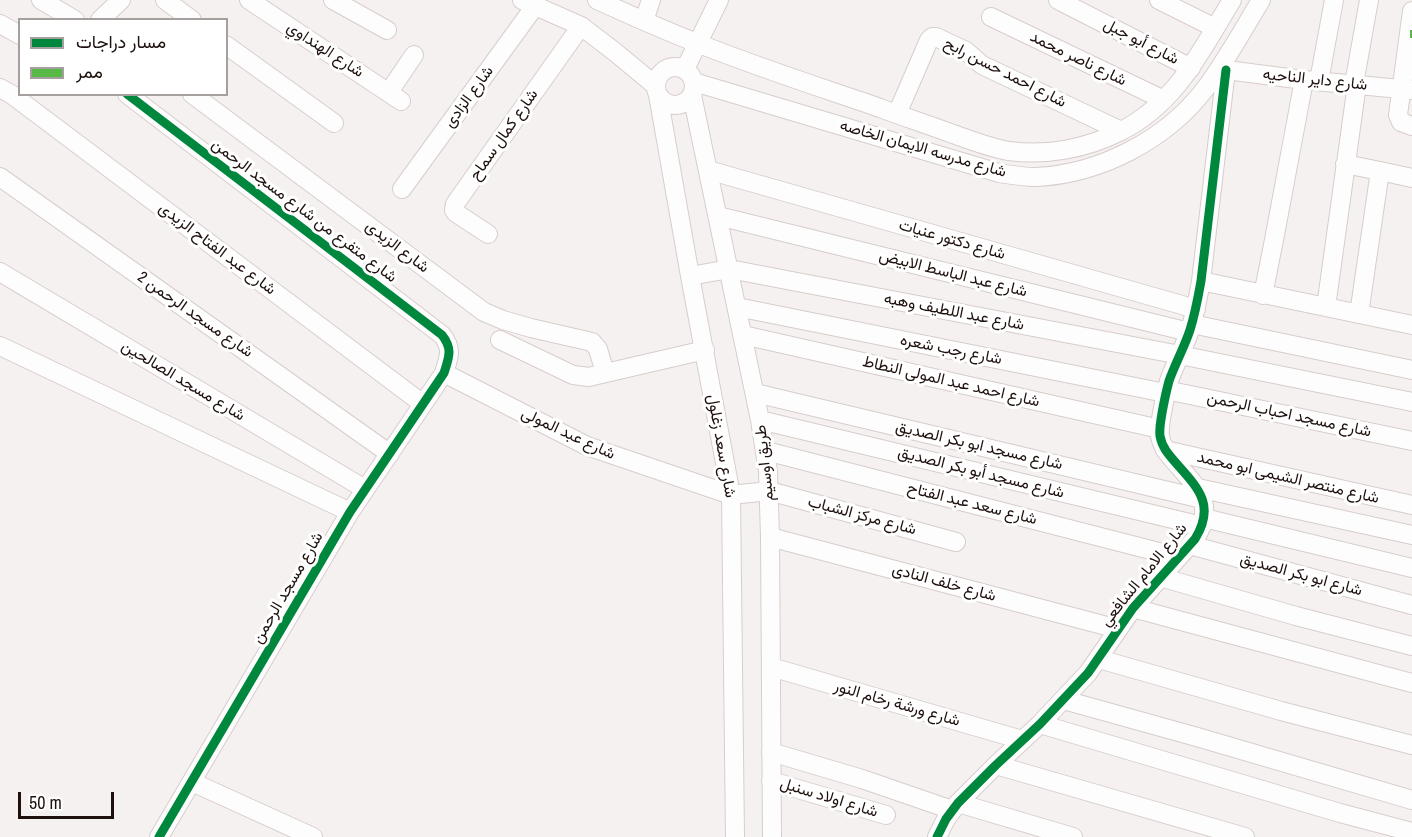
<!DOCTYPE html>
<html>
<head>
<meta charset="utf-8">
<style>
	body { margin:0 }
	#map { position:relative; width:1412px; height:837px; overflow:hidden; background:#f6f1f1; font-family:"Archivo Narrow",Vazirmatn,sans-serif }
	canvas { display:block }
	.legend { position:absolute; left:18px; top:18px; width:210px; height:78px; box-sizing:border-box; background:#fff; border:2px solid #a5a09e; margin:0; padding:8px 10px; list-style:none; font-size:18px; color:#1e110d }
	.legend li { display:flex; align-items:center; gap:12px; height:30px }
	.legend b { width:30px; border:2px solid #a5a09e }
	.scale { position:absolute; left:18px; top:792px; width:96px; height:27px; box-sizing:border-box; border:3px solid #1e110d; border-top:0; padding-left:8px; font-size:18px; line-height:21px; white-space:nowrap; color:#1e110d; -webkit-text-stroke:4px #fff; paint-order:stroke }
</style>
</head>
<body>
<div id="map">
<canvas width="1412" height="837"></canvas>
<ul class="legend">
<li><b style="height:8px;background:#00873e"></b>مسار دراجات</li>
<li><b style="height:8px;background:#58b947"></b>ممر</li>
</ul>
<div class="scale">50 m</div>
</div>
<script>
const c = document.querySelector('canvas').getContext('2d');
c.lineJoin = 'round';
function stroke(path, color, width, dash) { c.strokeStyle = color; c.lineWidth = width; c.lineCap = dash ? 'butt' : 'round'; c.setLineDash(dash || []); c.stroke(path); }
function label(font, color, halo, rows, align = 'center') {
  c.font = font + ' "Archivo Narrow",Vazirmatn,sans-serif'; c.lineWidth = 6; c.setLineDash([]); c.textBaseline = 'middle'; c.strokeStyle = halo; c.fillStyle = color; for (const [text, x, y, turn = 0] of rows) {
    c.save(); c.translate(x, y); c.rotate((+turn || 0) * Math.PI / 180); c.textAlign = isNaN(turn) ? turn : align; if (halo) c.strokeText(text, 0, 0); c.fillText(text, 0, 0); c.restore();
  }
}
const minor = new Path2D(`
	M 41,0 L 75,20
	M 165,0 L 192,20
	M 249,0 L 401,101
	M 333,0 L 387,30
	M 522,0 L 581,26 L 615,52 L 656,86
	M 597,0 C 630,15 663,30 697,43 C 757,67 819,87 880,108 C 904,117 929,125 953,134 C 971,140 990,148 1009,151 C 1046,156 1085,149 1119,132 C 1176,104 1201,51 1232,0
	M 1058,0 L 1191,68
	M 1159,0 L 1215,28
	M 1412,11 L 1398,115 L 1401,122 L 1412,126
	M 991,17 L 1164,100
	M 100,20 L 121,0
	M 644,21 L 651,0
	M 0,24 L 20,35
	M 226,45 L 334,123
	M656 86a19 19 0 1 1 38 0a19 19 0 1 1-38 0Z
	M 685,69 L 719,0
	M 1219,69 L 1304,80 L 1412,90
	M 1319,81 L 1334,0
	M 694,82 L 999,173 C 1011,175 1024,177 1036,177 C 1100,174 1166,140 1205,89 C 1226,61 1243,30 1261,0
	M 1354,84 L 1369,0
	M 0,88 L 11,94 L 423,404
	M 389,92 L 414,55
	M 127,94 L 442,335 C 453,349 449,357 444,373 L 350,512 L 159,837
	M 192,94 L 484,312 L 503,320 L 531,328 L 592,342 L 598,349 L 605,373
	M 658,95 L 690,276 L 731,495 L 735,837
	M 692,95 L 760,420 L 768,471 L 770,537 L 772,837
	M 897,114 L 929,40 L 932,37 L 936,37 L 966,51 L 982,65 L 1121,131
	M 1345,164 L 1380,171
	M 708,170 L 1196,309
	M 0,177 L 390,454
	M 402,189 L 535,6
	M 718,216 L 1189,332
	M 488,234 L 456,213 L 454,210 L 455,204 L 581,26
	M 0,272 L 365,489
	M 690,276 L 729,269 L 1180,355 L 1412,402
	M 1201,281 L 1412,325
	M 1263,295 L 1274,240 L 1304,80
	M 737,307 L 1165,393
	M 1326,307 L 1357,84
	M 1359,314 L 1380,171 L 1412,178
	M 1192,324 L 1412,370
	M 743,335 L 1160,429
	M 500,340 L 573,375 L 589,377 L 597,375 L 705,350
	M 0,346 L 350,512
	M 444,373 L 587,446 L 731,495 L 769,491 L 956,542
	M 1166,390 L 1412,441
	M 755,393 L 1202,499
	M 760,420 L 1202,526
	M 1165,450 L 1412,505
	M 766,451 L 1178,557
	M 1198,488 L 1412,535
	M 1204,518 L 1412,568
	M 770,537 L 1118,629
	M 1190,545 L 1412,605
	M 1160,577 L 1296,616 L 1412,646
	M 1133,608 L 1412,683
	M 1099,659 L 1281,711 L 1412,745
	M 771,667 L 1022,740
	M 1064,700 L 1197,737 L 1412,800
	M 1040,724 L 1340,813 L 1412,832
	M 771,752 L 862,779 L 952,810
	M 996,765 L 1245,837
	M 771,781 L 886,815
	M 192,782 L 313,837
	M 958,803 L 1073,837
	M 937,837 L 946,819 L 958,803 L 996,765 L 1040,724 L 1088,673 L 1133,608 L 1195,539 C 1216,505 1198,488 1176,463 C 1168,454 1162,447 1160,436 C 1159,428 1161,420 1162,413 C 1164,402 1166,392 1169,381 C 1175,364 1184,348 1190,330 C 1195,314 1198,298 1201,281 L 1226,70`);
const quiet = new Path2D(`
	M 1410,34 L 1412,34`);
const cycleway = new Path2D(`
	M 127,94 L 442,335 C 453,349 449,357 444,373 L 350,512 L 159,837
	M 937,837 L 946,819 L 958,803 L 996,765 L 1040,724 L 1088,673 L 1133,608 L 1195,539 C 1216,505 1198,488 1176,463 C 1168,454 1162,447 1160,436 C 1159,428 1161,420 1162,413 C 1164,402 1166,392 1169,381 C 1175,364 1184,348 1190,330 C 1195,314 1198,298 1201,281 L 1226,70`);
const streetNames = [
	["شارع أبو جبل",1141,42,27],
	["شارع الهنداوي",325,50,33],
	["شارع ناصر محمد",1078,59,26],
	["شارع احمد حسن رابح",1005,73,27],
	["شارع داير الناحيه",1315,80,6],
	["شارع الزادى",469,97,-54],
	["شارع كمال سماح",504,135,-55],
	["شارع مدرسه الايمان الخاصه",923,149,16],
	["شارع متفرع من شارع مسجد الرحمن",304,211,37],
	["شارع دكتور عنيات",952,240,16],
	["شارع الزيدى",397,247,37],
	["شارع عبد الفتاح الزيدى",217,249,37],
	["شارع عبد الباسط الابيض",953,274,14],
	["شارع عبد اللطيف وهبه",954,312,11],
	["شارع مسجد الرحمن 2",195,315,35],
	["شارع رجب شعره",951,350,11],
	["شارع مسجد الصالحين",183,381,31],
	["شارع احمد عبد المولى النطاط",951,382,13],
	["شارع مسجد احباب الرحمن",1289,415,12],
	["شارع عبد المولى",568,434,25],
	["شارع سعد زغلول",721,446,80],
	["شارع مسجد ابو بكر الصديق",979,446,13],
	["طريق اوسيم",765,463,-96],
	["شارع مسجد أبو بكر الصديق",981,473,14],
	["شارع منتصر الشيمى ابو محمد",1288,478,13],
	["شارع سعد عبد الفتاح",972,504,14],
	["شارع مركز الشباب",862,516,15],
	["شارع الامام الشافعي",1144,575,-51],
	["شارع ابو بكر الصديق",1301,575,15],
	["شارع خلف النادى",944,583,15],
	["شارع مسجد الرحمن",288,588,-60],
	["شارع ورشة رخام النور",897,704,16],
	["شارع اولاد سنبل",829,798,17]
];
stroke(minor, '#d7cdcb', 20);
stroke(minor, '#fefdfd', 18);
stroke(quiet, '#58b947', 8, [15, 8]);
stroke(cycleway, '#00873e', 9);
label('16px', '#1e110d', '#fff', streetNames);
</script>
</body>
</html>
